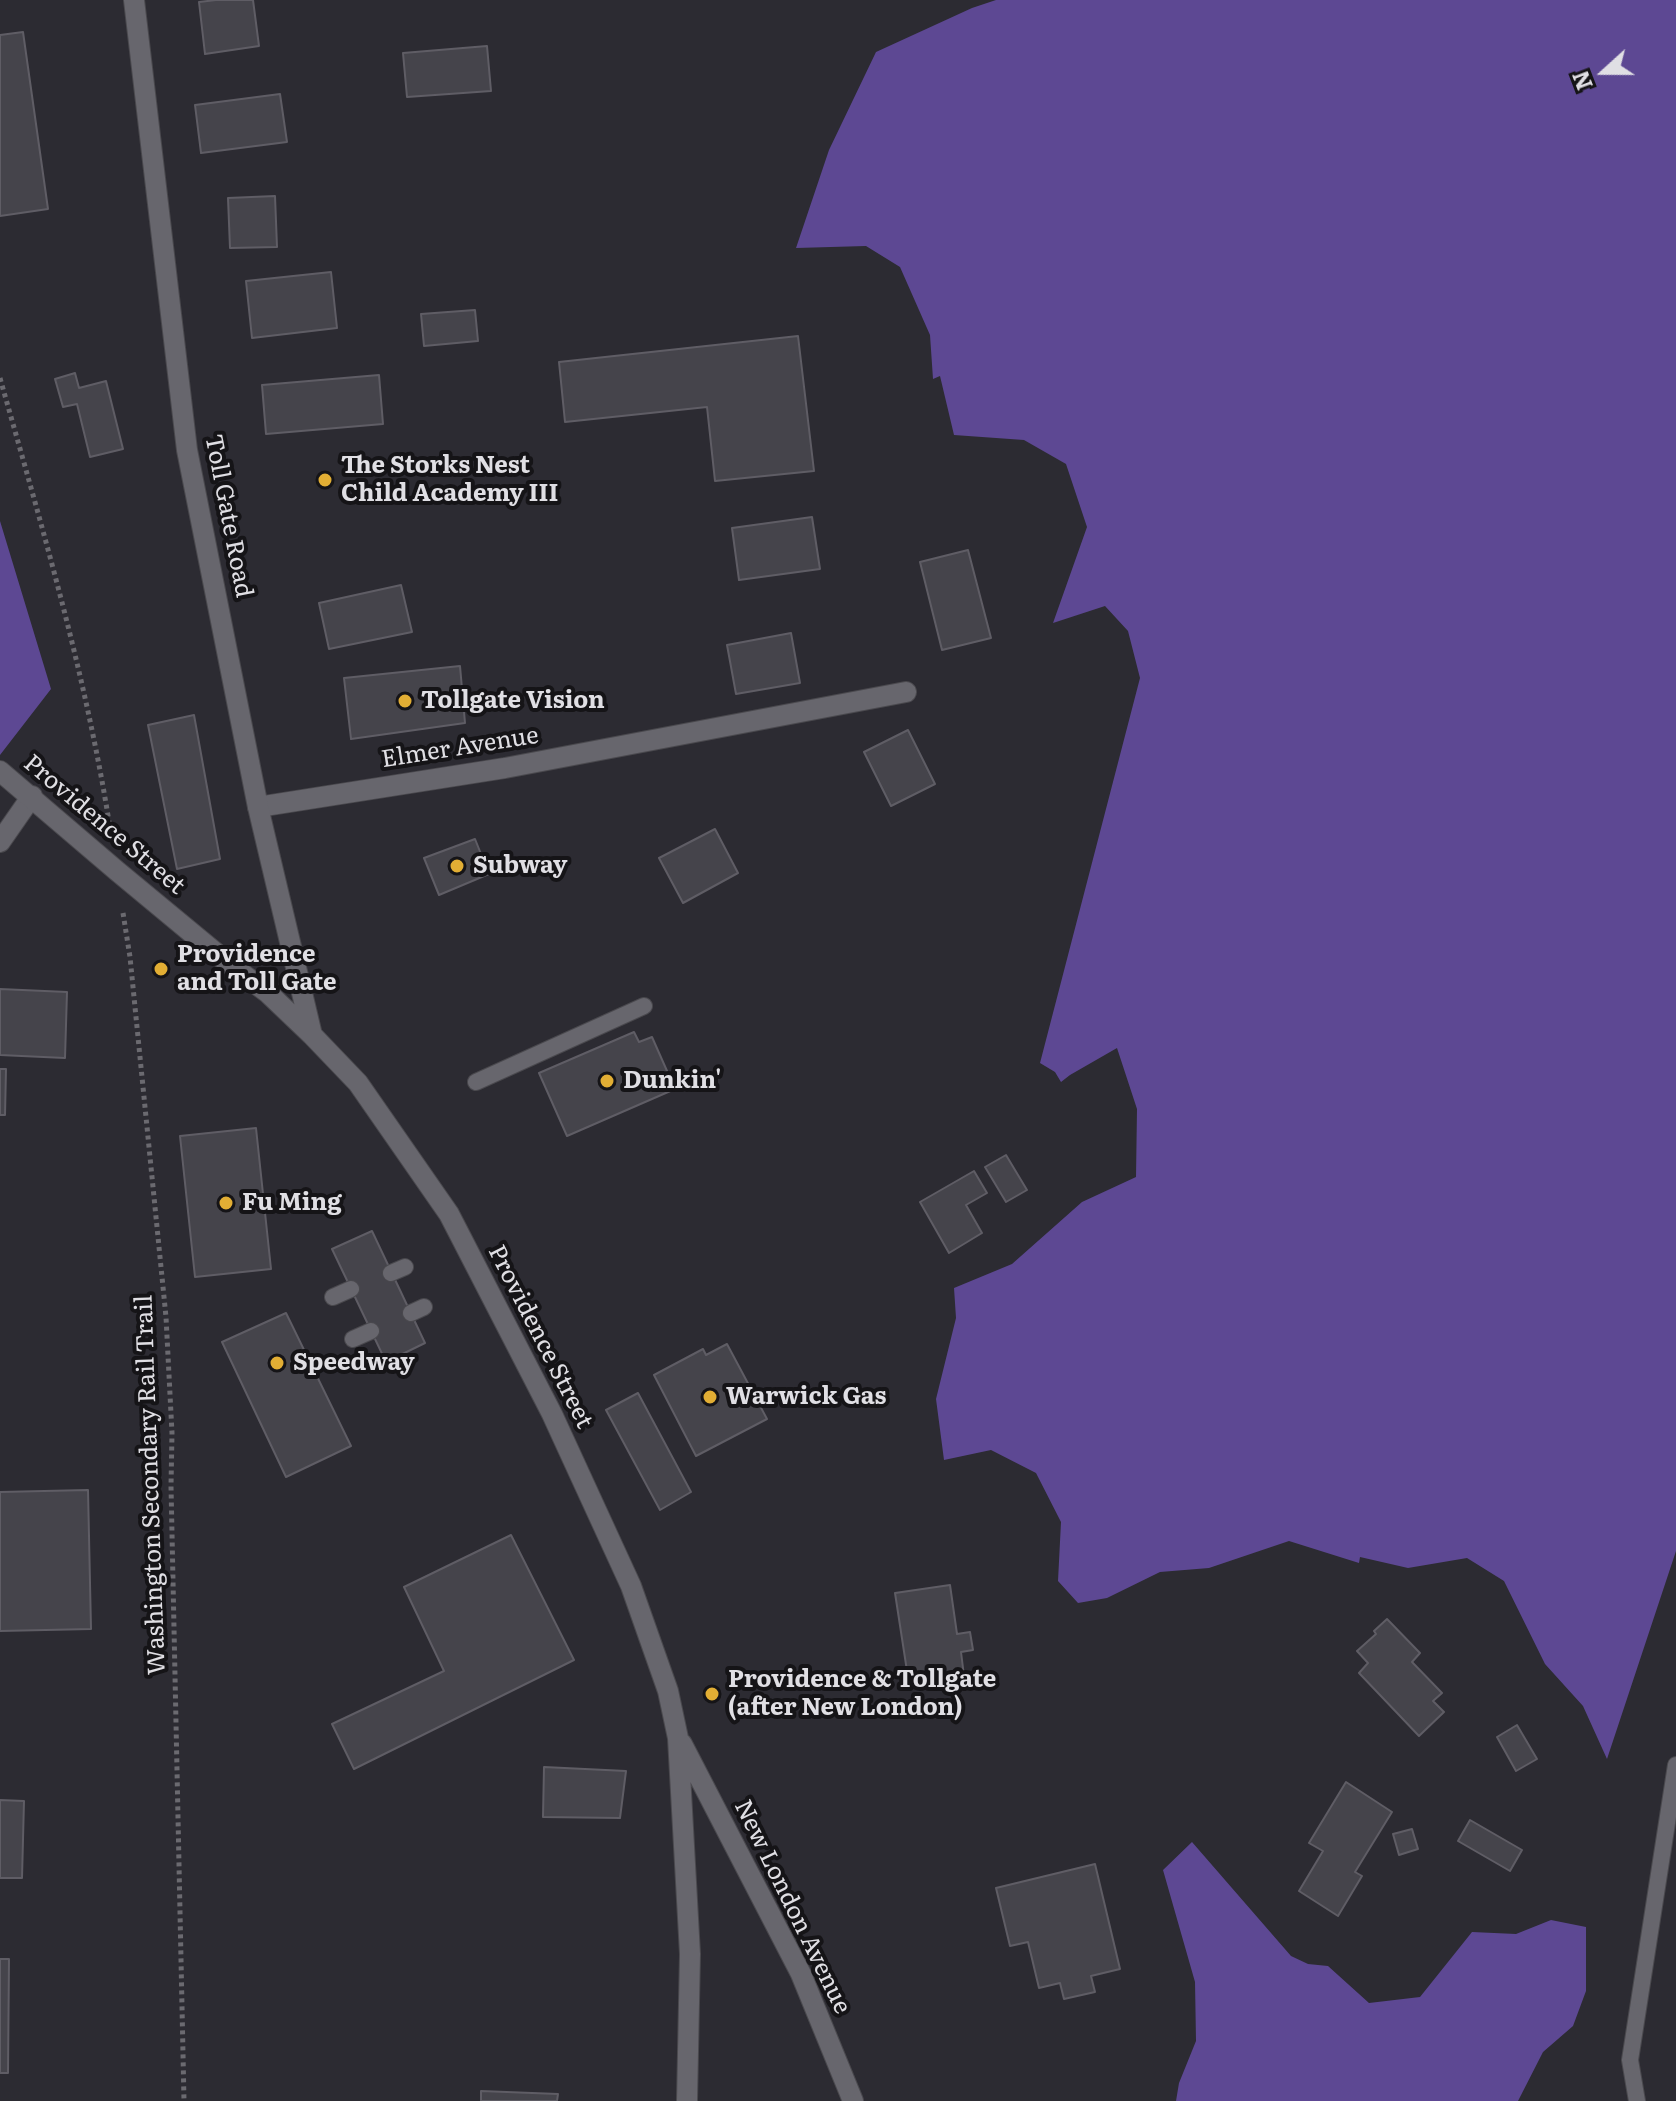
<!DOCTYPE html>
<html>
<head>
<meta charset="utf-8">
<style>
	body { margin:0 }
	#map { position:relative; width:1676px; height:2101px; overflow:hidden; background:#2c2b32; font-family:Literata,serif }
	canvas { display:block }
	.north { position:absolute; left:1564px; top:32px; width:80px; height:80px; -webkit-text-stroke:6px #151417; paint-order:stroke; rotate:249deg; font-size:22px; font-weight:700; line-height:32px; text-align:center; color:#e0dfe4 }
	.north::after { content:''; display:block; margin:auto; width:28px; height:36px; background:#e0dfe4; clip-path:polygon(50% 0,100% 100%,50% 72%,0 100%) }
</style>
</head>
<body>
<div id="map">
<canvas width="1676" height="2101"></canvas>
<div class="north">N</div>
</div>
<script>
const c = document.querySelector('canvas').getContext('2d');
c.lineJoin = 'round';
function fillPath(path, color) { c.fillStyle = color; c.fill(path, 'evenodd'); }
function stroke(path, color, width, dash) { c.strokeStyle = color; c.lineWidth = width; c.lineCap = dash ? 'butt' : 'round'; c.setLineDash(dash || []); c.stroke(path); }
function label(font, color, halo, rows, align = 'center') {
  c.font = font + ' Literata,serif'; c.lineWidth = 8; c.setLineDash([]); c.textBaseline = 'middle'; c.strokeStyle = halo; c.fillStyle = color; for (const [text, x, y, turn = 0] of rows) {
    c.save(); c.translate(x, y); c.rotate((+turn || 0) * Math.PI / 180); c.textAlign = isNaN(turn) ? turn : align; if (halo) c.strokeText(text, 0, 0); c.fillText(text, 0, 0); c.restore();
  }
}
const forest = new Path2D(`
	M 996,0 L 1676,0 L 1676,1551 L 1607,1759 L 1583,1706 L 1545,1664 L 1504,1581 L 1467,1558 L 1408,1568 L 1360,1557 L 1359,1563 L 1289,1541 L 1209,1568 L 1160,1572 L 1107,1598 L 1078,1603 L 1058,1581 L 1061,1522 L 1036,1473 L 991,1450 L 944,1460 L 936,1399 L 956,1318 L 954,1288 L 1012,1264 L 1082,1202 L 1136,1177 L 1137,1109 L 1117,1048 L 1070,1075 L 1061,1082 L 1055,1072 L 1040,1063 L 1140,678 L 1128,631 L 1105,606 L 1053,623 L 1087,527 L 1066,464 L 1024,440 L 954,435 L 940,376 L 933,379 L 930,335 L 900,267 L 866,246 L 796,248 L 829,150 L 876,52 L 972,8 Z
	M 0,521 L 51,689 L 0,755 Z
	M 1192,1842 L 1291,1956 L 1308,1964 L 1328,1966 L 1369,2003 L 1420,1997 L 1472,1932 L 1516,1934 L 1551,1920 L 1586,1927 L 1586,1991 L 1573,2026 L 1543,2052 L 1518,2101 L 1176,2101 L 1179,2083 L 1196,2041 L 1195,1982 L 1163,1870 Z`);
const building = new Path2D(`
	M 216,0 L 253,0 L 259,46 L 205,54 L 199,2 Z
	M 23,32 L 48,209 L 0,216 L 0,35 Z
	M 487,46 L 491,91 L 407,97 L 403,53 Z
	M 280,94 L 287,142 L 201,153 L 195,105 Z
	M 275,196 L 277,247 L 230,248 L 228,198 Z
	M 331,272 L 337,328 L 252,338 L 246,281 Z
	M 475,310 L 478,341 L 424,346 L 421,314 Z
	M 798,336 L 814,471 L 715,481 L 707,407 L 565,422 L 559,362 Z
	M 75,373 L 79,388 L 106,381 L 123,449 L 90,457 L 77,404 L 63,407 L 55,379 Z
	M 379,375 L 383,424 L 266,434 L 262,385 Z
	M 812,517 L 820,569 L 739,580 L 732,528 Z
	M 968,550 L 991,638 L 942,650 L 920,562 Z
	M 401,585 L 412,632 L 329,649 L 319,603 Z
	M 791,633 L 800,683 L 736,694 L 727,645 Z
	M 460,666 L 465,723 L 351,739 L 344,678 Z
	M 194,715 L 220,859 L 177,869 L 148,725 Z
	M 908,730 L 935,784 L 891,806 L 864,752 Z
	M 715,829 L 738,873 L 683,903 L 659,858 Z
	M 475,839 L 489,874 L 439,895 L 424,858 Z
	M 0,989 L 67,992 L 65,1058 L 0,1055 Z
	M 634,1032 L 639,1042 L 652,1037 L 675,1089 L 567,1136 L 539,1073 Z
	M 0,1069 L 6,1069 L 5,1115 L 0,1115 Z
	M 256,1128 L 271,1269 L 195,1277 L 180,1136 Z
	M 1006,1155 L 1027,1190 L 1006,1202 L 985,1167 Z
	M 974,1171 L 987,1193 L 966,1205 L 982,1233 L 949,1253 L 920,1202 Z
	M 372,1231 L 425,1343 L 386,1362 L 332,1249 Z
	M 286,1313 L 351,1446 L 286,1477 L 222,1342 Z
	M 727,1344 L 767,1419 L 696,1456 L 654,1375 L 703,1349 L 706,1355 Z
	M 638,1393 L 691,1492 L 660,1510 L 606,1410 Z
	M 88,1490 L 91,1629 L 0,1631 L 0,1492 Z
	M 511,1535 L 574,1660 L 354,1769 L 332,1724 L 444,1671 L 404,1587 Z
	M 950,1585 L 957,1634 L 970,1632 L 973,1650 L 961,1652 L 964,1676 L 909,1684 L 895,1593 Z
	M 1387,1619 L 1420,1653 L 1412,1662 L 1442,1693 L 1433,1701 L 1444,1712 L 1419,1736 L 1359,1673 L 1368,1663 L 1357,1651 L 1376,1634 L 1374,1631 Z
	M 1517,1725 L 1537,1759 L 1516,1771 L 1497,1737 Z
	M 544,1767 L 626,1771 L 620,1818 L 543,1817 Z
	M 1346,1782 L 1392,1812 L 1355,1872 L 1362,1876 L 1338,1916 L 1299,1891 L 1323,1851 L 1309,1843 Z
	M 0,1800 L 24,1801 L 22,1878 L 0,1878 Z
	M 1470,1820 L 1522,1850 L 1510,1871 L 1458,1841 Z
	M 1412,1829 L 1418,1849 L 1399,1855 L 1393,1834 Z
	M 1095,1864 L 1120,1969 L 1091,1976 L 1095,1992 L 1064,1999 L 1060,1983 L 1039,1988 L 1028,1942 L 1010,1946 L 996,1888 Z
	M 0,1959 L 9,1959 L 8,2073 L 0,2073 Z
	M 481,2091 L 558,2094 L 557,2101 L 481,2101 Z`);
const path = new Path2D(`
	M 0,378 C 42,527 86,675 110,828
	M 123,913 L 130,957 L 166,1317 L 172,1433 L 171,1486 L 184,2101`);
const service = new Path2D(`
	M 476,1082 L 644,1006
	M 391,1273 L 405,1267
	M 333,1297 L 351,1289
	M 411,1313 L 424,1307
	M 353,1339 L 371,1331
	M 1637,2101 L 1630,2060 L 1676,1765`);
const minor = new Path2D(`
	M 258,807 L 505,768 L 906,692
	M 0,842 L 32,796`);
const secondary = new Path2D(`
	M 134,0 L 187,450 L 258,807 L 312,1035
	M 0,771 L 117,871 L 228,963 L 268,993 L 312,1035 L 358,1083 L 449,1214 L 552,1414 L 631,1586 L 668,1691 L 678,1738 L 690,1954 L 687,2101
	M 682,1744 L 801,1974 L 853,2101`);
const markers = [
	[325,480,8,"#e2ae34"],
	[405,701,8,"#e2ae34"],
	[457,866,8,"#e2ae34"],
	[161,969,8,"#e2ae34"],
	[607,1081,8,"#e2ae34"],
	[226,1203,8,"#e2ae34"],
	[277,1363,8,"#e2ae34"],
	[710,1397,8,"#e2ae34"],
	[712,1694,8,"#e2ae34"]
];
const poiNames = [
	["The Storks Nest",341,466],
	["Child Academy III",341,494],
	["Tollgate Vision",421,701],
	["Subway",473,866],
	["Providence",177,955],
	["and Toll Gate",177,983],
	["Dunkin'",623,1081],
	["Fu Ming",242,1203],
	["Speedway",293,1363],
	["Warwick Gas",726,1397],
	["Providence & Tollgate",728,1680],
	["(after New London)",728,1708]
];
const streetNames = [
	["Toll Gate Road",228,516,79],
	["Elmer Avenue",460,748,-9],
	["Providence Street",104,825,40],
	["Providence Street",540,1337,63],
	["Washington Secondary Rail Trail",151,1485,-92],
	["New London Avenue",792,1907,64]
];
fillPath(forest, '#5d4893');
fillPath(building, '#45444b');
stroke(building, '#5f5d65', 2);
stroke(service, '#4a494e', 18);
stroke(minor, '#4a494e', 22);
stroke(secondary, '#4a494e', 22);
stroke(path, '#6b6a70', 5, [4, 4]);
stroke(service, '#67666d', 16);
stroke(minor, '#67666d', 20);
stroke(secondary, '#67666d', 20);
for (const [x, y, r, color] of markers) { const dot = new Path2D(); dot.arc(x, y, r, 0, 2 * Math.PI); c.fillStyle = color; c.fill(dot); stroke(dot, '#151417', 3); }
label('bold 24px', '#e0dfe4', '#151417', poiNames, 'left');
label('24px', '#e0dfe4', '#151417', streetNames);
</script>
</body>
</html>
